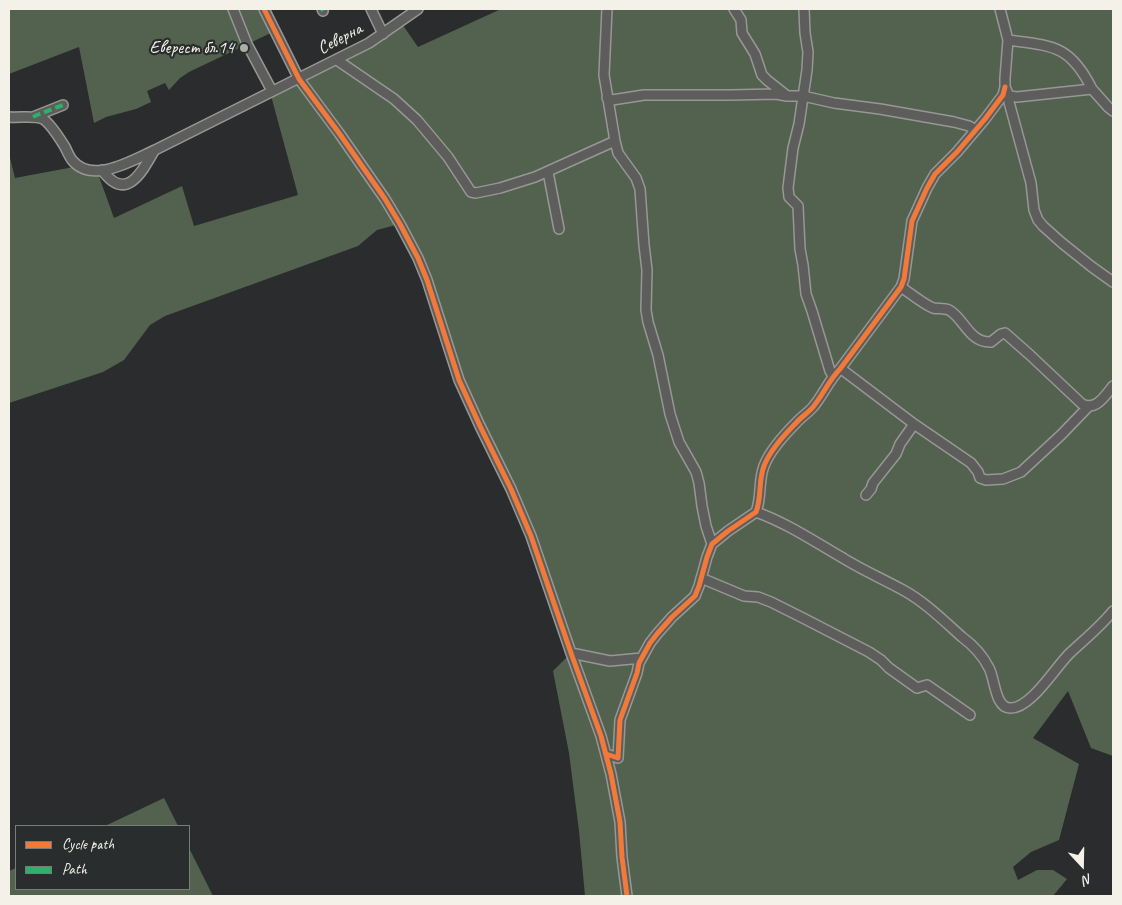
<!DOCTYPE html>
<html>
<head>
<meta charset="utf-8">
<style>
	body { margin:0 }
	#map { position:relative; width:1122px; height:905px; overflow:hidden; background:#2b2c2d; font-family:Caveat,sans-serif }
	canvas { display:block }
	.frame { position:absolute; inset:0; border:10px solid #f4f1e8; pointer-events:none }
	.legend { position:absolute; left:15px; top:825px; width:175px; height:65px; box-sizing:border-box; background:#2a2d2e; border:1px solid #7b7b78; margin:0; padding:6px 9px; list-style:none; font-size:15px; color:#f4f1e8 }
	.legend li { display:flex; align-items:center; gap:10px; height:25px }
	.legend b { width:25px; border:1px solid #7b7b78 }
	.north { position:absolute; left:1057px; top:840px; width:50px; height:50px; -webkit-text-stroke:4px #2a2d2e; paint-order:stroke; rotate:159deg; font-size:14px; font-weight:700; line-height:20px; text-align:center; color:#f4f1e8 }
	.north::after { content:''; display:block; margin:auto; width:18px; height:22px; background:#f4f1e8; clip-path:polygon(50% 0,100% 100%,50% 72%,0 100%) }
</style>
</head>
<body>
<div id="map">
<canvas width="1122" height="905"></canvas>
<div class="frame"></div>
<ul class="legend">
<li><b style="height:6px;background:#f17a3a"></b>Cycle path</li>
<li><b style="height:6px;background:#2db169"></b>Path</li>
</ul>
<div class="north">N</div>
</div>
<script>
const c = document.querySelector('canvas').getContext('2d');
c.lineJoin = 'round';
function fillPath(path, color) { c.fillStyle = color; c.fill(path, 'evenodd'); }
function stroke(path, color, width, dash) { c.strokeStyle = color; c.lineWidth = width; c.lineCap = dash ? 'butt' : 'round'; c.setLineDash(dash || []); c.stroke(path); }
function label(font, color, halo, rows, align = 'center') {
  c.font = font + ' Caveat,sans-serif'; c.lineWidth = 4.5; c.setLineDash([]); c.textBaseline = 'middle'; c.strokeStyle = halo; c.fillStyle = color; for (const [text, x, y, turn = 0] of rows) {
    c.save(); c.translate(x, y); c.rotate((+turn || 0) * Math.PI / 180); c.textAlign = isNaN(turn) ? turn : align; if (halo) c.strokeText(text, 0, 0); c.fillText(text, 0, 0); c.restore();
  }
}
const green = new Path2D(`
	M 9,9 L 264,9 L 275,31 L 189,72 L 180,78 L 169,90 L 165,83 L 147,91 L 151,102 L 136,109 L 106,117 L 94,123 L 79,47 L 9,74 Z
	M 501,9 L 1113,9 L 1113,756 L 1091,748 L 1068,691 L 1033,738 L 1079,764 L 1059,840 L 1031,852 L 1013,867 L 1018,880 L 1037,870 L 1053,870 L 1067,879 L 1053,896 L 585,896 L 579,831 L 569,753 L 553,671 L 571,653 L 531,536 L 480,426 L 443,326 L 400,224 L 377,230 L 358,246 L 165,316 L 150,325 L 124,360 L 103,372 L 9,403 L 9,154 L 15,178 L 79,166 L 97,171 L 114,218 L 182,186 L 194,226 L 298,195 L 270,92 L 400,21 L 418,47 Z
	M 164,798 L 178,826 L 105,826 Z
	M 189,848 L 213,896 L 9,896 L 9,871 L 16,868 L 16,889 L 189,889 Z`);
const minor = new Path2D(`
	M 233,9 L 247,44 L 272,91
	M 264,9 L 299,79 L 339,133 L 385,199 L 400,224 L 418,258 L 427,280 L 459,380 L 480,426 L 511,489 L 531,536 L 571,653 L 601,736 L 611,774 L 620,822 L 622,857 L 627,896
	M 322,9 L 323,11
	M 371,9 L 383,34
	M 607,9 L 604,75 L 615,141 L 618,153 L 636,178 L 640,189 L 644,245 L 647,270 L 646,310 L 648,322 L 658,355 L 670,414 L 679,442 L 696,472 L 699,483 L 702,506 L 706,526 L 712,544
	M 734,9 L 741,20 L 742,33 L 755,54 L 762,75 L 767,80 L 786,95
	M 804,9 L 805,33 L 808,52 L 807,70 L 799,124 L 793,148 L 788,188 L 789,197 L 798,206 L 800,249 L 803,265 L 806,294 L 812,311 L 830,371 L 833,376
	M 1000,9 L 1008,40 L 1005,78 L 1005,87 L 1009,96 L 1009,102 L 1031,183 L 1034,210 L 1038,220 L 1043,226 L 1062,243 L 1092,267 L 1113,282
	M 1008,40 C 1053,46 1070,45 1092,89
	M 337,60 L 394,99 L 417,120 L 448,157 L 471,192 L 476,193 L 500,188 L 535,177 L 615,141
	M 1003,95 L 1017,97 L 1092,89 L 1108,107 L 1113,111
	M 607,98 L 612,100 L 644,95 L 731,95 L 776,94 L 787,96 L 803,96 L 834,103 L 880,109 L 954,122 L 969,126 L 975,130
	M 9,117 C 19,118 35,115 43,119 C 51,124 60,139 65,147 C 67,151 69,156 72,160 C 92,185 133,160 155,150 L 369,43 L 418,9
	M 33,117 L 63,105
	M 102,170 C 126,203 142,172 154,151
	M 548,172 L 559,229
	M 901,287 C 910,293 923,304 933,308 C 938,309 944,308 949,310 C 964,318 969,343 991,342 L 1001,334 L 1005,333 L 1030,355 L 1082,404 C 1096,411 1105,396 1113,386
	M 840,369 L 844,371 L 914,424 L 971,463 L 978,472 L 980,478 L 986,480 L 1003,479 L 1021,472 L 1061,435 L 1088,407
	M 866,495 L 871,489 L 873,483 L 896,454 L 900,444 L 914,424
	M 756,512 C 787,523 815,542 843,558 C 862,570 883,579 903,590 C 925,602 943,620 962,637 C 973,645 983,656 989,668 C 995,679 995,708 1010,708 C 1031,709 1056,666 1070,653 C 1085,639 1100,627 1113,611
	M 701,578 L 744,596 L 758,597 L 771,602 L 803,618 L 869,652 L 881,660 L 889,668 L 917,688 L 927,685 L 970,715
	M 571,653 L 610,661 L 642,658
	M 606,754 L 618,758 L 620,720 L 637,673 L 639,663 L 650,643 L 657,634 L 672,617 L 695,596 L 699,586 L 707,557 L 712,544 L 728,531 L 756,512 C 762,497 758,481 764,466 C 770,450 784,435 796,423 C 801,417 808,413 813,407 C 823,395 829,380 840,369 L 901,287 L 904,279 L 912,221 L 927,188 L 935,174 L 957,152 L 985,119 L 1003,95 L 1005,87`);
const quiet = new Path2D(`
	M 322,9 L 323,11
	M 33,117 L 37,115 L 63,105`);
const cycleway = new Path2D(`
	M 264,9 L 299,79 L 339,133 L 385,199 L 400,224 L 418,258 L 427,280 L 459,380 L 480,426 L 511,489 L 531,536 L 571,653 L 601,736 L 611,774 L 620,822 L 622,857 L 627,896
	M 606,754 L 618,758 L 620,720 L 637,673 L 639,663 L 650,643 L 657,634 L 672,617 L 695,596 L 699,586 L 707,557 L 712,544 L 728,531 L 756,512 C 762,497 758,481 764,466 C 770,450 784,435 796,423 C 801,417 808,413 813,407 C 823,395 829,380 840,369 L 901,287 L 904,279 L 912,221 L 927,188 L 935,174 L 957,152 L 985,119 L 1003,95 L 1005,87`);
const markers = [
	[244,48,5,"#aeaca7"]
];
const streetNames = [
	["Северна",340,39,-28]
];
const poiNames = [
	["Еверест бл.14",234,48]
];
fillPath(green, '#52624e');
stroke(minor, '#979796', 12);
stroke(minor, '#5d5d5c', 9);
stroke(quiet, '#2db169', 4, [8, 4]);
stroke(cycleway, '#f17a3a', 5);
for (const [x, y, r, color] of markers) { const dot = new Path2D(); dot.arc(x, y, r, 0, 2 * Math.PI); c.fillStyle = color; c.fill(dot); stroke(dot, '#2a2d2e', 2); }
label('18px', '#f4f1e8', '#2a2d2e', streetNames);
label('18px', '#f4f1e8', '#2a2d2e', poiNames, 'right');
</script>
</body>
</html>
